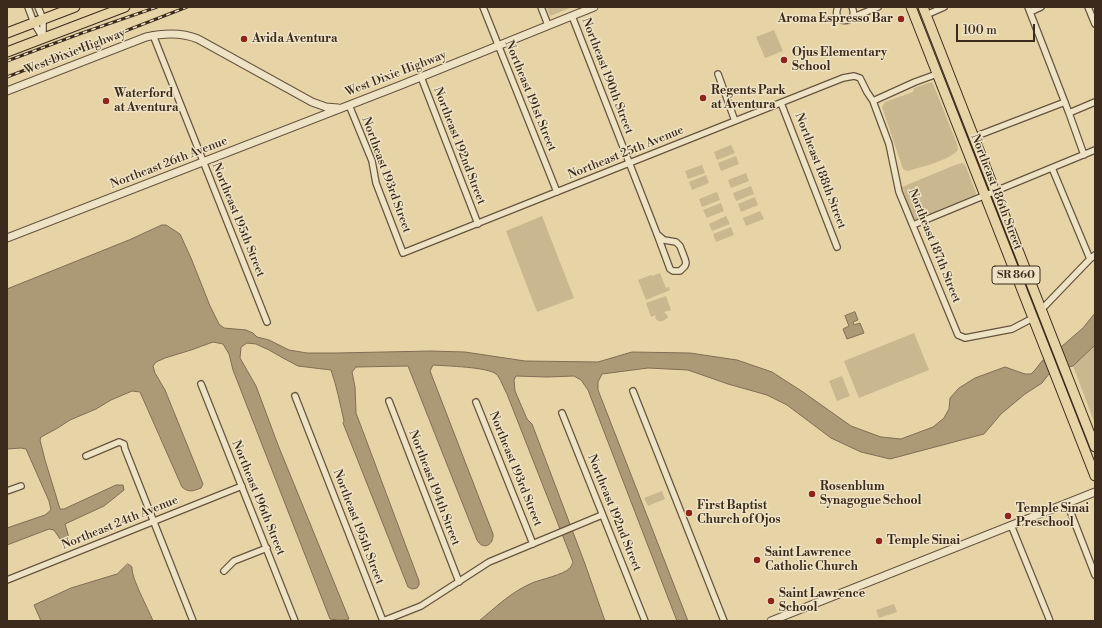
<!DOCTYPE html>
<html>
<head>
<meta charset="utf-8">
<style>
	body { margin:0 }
	#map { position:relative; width:1102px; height:628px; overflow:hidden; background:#e6d4a6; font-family:"Libre Bodoni",serif }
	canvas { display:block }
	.frame { position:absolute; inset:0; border:8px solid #3c2a1d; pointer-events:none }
	.scale { position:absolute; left:956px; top:24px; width:79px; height:18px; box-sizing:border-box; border:2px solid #3c2a1d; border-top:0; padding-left:5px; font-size:12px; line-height:14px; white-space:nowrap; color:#3c2a1d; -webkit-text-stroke:3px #efe3c5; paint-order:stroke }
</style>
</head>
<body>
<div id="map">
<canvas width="1102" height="628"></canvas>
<div class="frame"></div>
<div class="scale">100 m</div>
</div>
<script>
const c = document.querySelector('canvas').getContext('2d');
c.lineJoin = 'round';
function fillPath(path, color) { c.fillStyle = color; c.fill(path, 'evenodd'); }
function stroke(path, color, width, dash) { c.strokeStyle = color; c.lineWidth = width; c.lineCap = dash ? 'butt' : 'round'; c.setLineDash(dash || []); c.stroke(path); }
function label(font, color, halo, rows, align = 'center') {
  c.font = font + ' "Libre Bodoni",serif'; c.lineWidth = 3; c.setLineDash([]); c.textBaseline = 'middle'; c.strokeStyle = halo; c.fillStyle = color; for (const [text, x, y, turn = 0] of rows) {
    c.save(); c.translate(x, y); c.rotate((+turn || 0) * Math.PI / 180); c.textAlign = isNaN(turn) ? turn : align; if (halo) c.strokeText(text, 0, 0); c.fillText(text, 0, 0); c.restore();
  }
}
const green = new Path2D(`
	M 547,7 L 572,7 L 550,16 Z
	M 774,30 L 783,51 L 765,58 L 756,37 Z
	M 932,82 L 934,86 L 957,144 L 958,150 C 950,160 919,168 907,171 L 903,169 L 882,107 L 885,102 L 913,92 L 914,88 Z
	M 731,145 L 735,153 L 717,160 L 714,152 Z
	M 736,156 L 739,164 L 721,171 L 718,163 Z
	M 962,163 L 964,164 L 966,167 L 976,193 L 975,195 L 917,219 L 913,219 L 902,187 L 955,165 Z
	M 702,165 L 705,173 L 688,179 L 685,171 Z
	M 746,173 L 749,181 L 731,188 L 728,180 Z
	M 706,175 L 709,183 L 692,190 L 689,182 Z
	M 751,186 L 754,194 L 736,201 L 733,193 Z
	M 717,192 L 720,200 L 702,207 L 699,199 Z
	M 755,197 L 758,205 L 741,212 L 738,204 Z
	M 721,203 L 724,211 L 707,218 L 703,210 Z
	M 760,211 L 764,219 L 746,226 L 743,218 Z
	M 542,216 L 574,298 L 537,312 L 506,231 Z
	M 726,216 L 730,224 L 712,231 L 709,224 Z
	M 731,227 L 734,235 L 716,242 L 713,234 Z
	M 660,273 L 666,288 L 669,287 L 670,290 L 646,300 L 638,280 L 651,275 L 652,276 Z
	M 666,296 L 671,310 L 664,312 L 667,315 L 668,317 C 666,320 661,322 658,321 L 655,318 L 656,315 L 651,317 L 646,303 Z
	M 914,333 L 929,370 L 859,398 L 844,361 Z
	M 1095,345 L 1095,424 L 1073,366 Z
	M 842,376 L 850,396 L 837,401 L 829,381 Z
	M 662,491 L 665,499 L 648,506 L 644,498 Z
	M 894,604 L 897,612 L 879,618 L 876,610 Z`);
const water = new Path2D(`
	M 162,225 L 166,225 L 180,234 L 191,258 L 210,306 L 219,324 L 224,328 L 246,330 L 253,333 L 257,337 L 269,340 L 289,350 L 307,353 L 336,353 L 431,351 L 465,352 L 525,361 L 598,362 L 632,352 L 690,353 L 737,360 L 772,372 L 803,392 L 851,426 L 881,437 L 901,439 L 933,427 L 944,418 L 949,409 L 950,398 L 959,388 L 975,378 L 1005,367 L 1025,374 L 1031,374 L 1035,370 L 1042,361 L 1053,354 L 1083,328 L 1095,313 L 1095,345 L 1073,366 L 1058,369 L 1049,374 L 1042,383 L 1025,394 L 1001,414 L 984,434 L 890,459 L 861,452 L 831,438 L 787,405 L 767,395 L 728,384 L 688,370 L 648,368 L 602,374 L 598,382 L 598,390 L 688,621 L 677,621 L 588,390 L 581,380 L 574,376 L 547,377 L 516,376 L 514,380 L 515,391 L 527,419 L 532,424 L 585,564 L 605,621 L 479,621 C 496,607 511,592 532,583 C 542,579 563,575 570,568 C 571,567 572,564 573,562 L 507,394 C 504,389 500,377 496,374 C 488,367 446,366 433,365 L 430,371 L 493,534 C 494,545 483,551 477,540 L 408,366 L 356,367 L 352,372 L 355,387 L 356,413 L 419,581 L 419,585 L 417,588 L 412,589 L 408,587 L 343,423 L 344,421 C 340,404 337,387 331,370 L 298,366 L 283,358 L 269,350 L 256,344 L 247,343 L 241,347 L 240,358 L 256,386 L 278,445 L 349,619 C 342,621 337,620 330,619 L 233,370 L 229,354 L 223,344 L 213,342 L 191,350 L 165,358 L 156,362 L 153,366 L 155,373 L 165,390 L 203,484 L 201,488 C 193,491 189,493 182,487 L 140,392 L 132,391 L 111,400 L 96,409 L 70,420 L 56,429 L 41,437 L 40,440 L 45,460 L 60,509 L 64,509 L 116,485 L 123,485 L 124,490 L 104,506 L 65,524 L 69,538 L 62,542 L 54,530 L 49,529 L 7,545 L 7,528 L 45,515 L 51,510 L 49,501 L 26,449 L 21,448 L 7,449 L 7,289 L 129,240 Z
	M 855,312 L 858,320 L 853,322 L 854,325 L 860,323 L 864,333 L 847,339 L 843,329 L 849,326 L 845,316 Z
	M 128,564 L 132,567 C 131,578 148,608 153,621 L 41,621 L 34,605 L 71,588 L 117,574 Z`);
const minor = new Path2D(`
	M 28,7 L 34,23 L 43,38
	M 38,7 L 43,19 L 43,38
	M 483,7 L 557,192
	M 541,7 L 548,25
	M 838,7 C 830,25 860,25 852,7
	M 1028,7 L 1069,113 L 1084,155
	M 1088,7 L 1095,24
	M 1030,12 L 1041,7
	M 926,15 L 944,7
	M 572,16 L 657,234 L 670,269 L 673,271 L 680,271 L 685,266 L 686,263 L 685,259 L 680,246 L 676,242 L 664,240 L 657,234
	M 851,18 L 878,7
	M 153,35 L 267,322
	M 718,74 L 735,121
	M 421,77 L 478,224
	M 873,101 L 915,82 L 937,74
	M 781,103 L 837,247
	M 349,105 L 372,161 L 376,183 L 403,253 L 843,78 L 854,76 L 860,78 L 867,92 L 873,101 L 889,144 L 899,192 L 958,335 L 965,338 L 1012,329 L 1033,318
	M 1069,113 L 1095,102
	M 974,137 L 1065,102
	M 1052,168 L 1090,259
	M 913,225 L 1095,150
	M 1042,309 L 1090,259 L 1095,255
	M 201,384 L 295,621
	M 633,391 L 724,621
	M 295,396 L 383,621
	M 389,401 L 459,582
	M 476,402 L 533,544
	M 562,413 L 645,621
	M 86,456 L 119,442 L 124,444 L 125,449 L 193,621
	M 7,491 L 21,486
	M 1067,503 L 1095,575
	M 1011,525 L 1050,621
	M 224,571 L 234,561 L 267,548
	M 7,580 L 242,486
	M 383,621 L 421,606 L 489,562 L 602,515`);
const tertiary = new Path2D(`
	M 7,91 L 146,37 C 164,33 181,32 198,39 L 312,102 L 326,107 L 338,108
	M 7,238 L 401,85 L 594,7
	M 771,621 L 1095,492`);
const primary = new Path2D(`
	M 911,7 L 1095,476
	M 923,7 L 1095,447
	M 7,33 L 75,7
	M 7,52 L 125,7`);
const rail = new Path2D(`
	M 7,61 L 82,33 L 157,7
	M 7,77 L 187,7`);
const markers = [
	[901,19,4,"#8f2418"],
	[244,39,4,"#8f2418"],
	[784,60,4,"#8f2418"],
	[703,98,4,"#8f2418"],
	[106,101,4,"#8f2418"],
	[812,494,4,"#8f2418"],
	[689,513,4,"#8f2418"],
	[1008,516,4,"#8f2418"],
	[879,541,4,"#8f2418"],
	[757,560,4,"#8f2418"],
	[771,601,4,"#8f2418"]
];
const shields = [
	[1016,275,48]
];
const shieldNames = [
	["SR 860",1016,275]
];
const poiNames = [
	["Aroma Espresso Bar",893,19,"right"],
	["Avida Aventura",252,39],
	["Ojus Elementary",792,53],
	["School",792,67],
	["Regents Park",711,91],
	["at Aventura",711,105],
	["Waterford",114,94],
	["at Aventura",114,108],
	["Rosenblum",820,487],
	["Synagogue School",820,501],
	["First Baptist",697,506],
	["Church of Ojos",697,520],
	["Temple Sinai",1016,509],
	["Preschool",1016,523],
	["Temple Sinai",887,541],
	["Saint Lawrence",765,553],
	["Catholic Church",765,567],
	["Saint Lawrence",779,594],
	["School",779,608]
];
const streetNames = [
	["West Dixie Highway",75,52,-21],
	["West Dixie Highway",396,74,-21],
	["Northeast 190th Street",607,76,69],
	["Northeast 191st Street",530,96,68],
	["Northeast 192nd Street",459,146,69],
	["Northeast 25th Avenue",626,153,-22],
	["Northeast 26th Avenue",169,163,-21],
	["Northeast 188th Street",820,171,69],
	["Northeast 193rd Street",386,175,70],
	["Northeast 186th Street",996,192,69],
	["Northeast 195th Street",238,220,68],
	["Northeast 187th Street",934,246,68],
	["Northeast 193rd Street",515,469,68],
	["Northeast 194th Street",434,488,69],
	["Northeast 196th Street",258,498,68],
	["Northeast 192nd Street",614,513,68],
	["Northeast 24th Avenue",120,523,-22],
	["Northeast 195th Street",358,527,69]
];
fillPath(green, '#c9b78f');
fillPath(water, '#ac9a77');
stroke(water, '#7f6d53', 1);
stroke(minor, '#66543f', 8);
stroke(tertiary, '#66543f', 9);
stroke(primary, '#3c2a1d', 11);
stroke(minor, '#efe3c5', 5.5);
stroke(tertiary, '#efe3c5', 7);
stroke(primary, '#e6d4a6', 9);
stroke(rail, '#3c2a1d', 3);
stroke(rail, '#efe3c5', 1.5, [4.5]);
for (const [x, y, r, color] of markers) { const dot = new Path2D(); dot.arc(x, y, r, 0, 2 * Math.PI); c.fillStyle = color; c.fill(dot); stroke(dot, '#efe3c5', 1.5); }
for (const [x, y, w] of shields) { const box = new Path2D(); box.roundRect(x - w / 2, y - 9, w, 18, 3); c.fillStyle = '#efe3c5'; c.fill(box); stroke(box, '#3c2a1d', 1); }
label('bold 11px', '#3c2a1d', null, shieldNames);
label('bold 12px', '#3c2a1d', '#efe3c5', poiNames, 'left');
label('12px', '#3c2a1d', '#efe3c5', streetNames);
</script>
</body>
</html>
